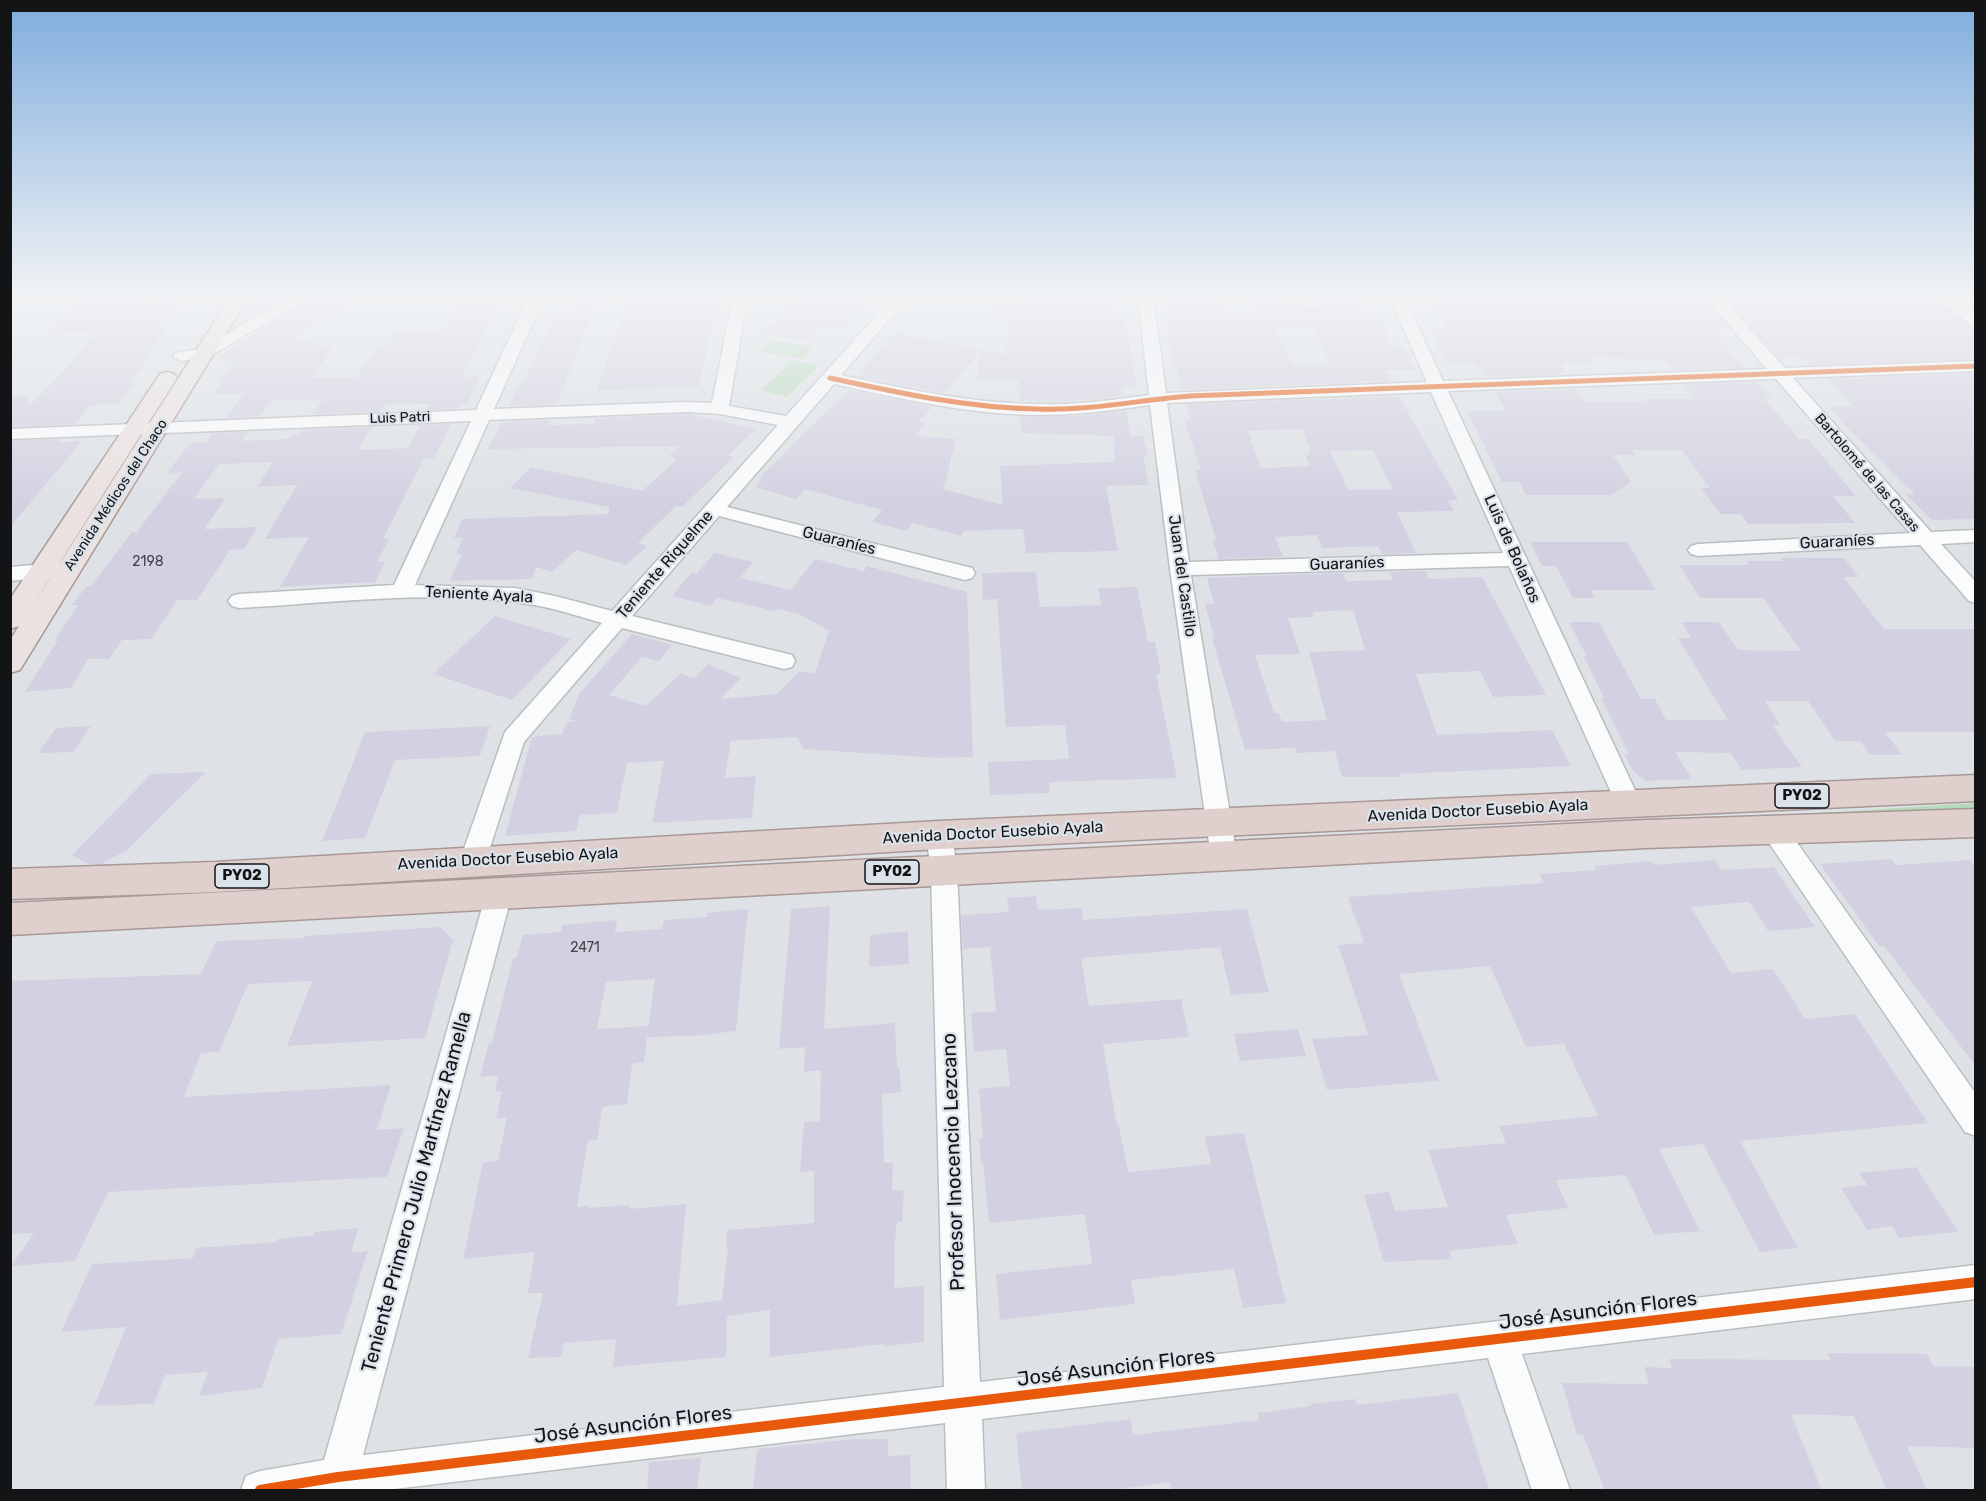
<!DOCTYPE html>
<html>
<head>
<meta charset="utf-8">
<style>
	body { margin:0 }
	#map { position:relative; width:1986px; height:1501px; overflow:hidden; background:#dee2e6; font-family:Rubik,sans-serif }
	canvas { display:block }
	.frame { position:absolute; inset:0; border:12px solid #121416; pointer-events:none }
</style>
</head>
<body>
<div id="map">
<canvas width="1986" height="1501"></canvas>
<div class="frame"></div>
</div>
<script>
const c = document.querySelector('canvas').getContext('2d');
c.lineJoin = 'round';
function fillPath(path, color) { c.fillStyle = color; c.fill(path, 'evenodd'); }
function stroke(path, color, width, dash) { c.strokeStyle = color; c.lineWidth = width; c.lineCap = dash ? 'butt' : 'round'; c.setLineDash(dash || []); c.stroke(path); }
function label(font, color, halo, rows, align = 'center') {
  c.font = font + ' Rubik,sans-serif'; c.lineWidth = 4.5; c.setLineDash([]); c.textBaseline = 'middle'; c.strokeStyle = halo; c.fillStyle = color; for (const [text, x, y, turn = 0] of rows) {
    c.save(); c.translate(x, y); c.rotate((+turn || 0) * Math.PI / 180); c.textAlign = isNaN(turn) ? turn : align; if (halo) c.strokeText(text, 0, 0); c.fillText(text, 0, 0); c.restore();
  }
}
const green = new Path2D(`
	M 770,340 L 813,347 L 803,359 L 759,351 Z
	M 793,360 L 819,366 L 787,397 L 761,390 Z
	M 1975,803 L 1975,808 L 1808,817 L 1804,814 Z`);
const building = new Path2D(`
	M 81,296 L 131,296 L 124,304 L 180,301 L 160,328 L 168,327 L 141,364 L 146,364 L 130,382 L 136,382 L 118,404 L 91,405 L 74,424 L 10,427 L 10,397 L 30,396 L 28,407 L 68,367 L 97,331 L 48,334 Z
	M 253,296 L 289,296 L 246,320 L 238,318 Z
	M 314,296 L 360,296 L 293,338 L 333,347 L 312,378 L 357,377 L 377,345 L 388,345 L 397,331 L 441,330 L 457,305 L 500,304 L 461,377 L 480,377 L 466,405 L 461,405 L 459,408 L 428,410 L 431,404 L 384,405 L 380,412 L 313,414 L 323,399 L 271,401 L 259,417 L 225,418 L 244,393 L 213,394 L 224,381 L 219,381 L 234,361 L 218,357 Z
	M 578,296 L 600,296 L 556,405 L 509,406 L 518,385 L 523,385 L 555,312 L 572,312 Z
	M 630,296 L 723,296 L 718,316 L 715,316 L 698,387 L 597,390 Z
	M 802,296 L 820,296 L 864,304 L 840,330 L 821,326 L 806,342 L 763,333 Z
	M 1034,296 L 1112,296 L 1115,319 L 1125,319 L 1137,387 L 1121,387 L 1123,396 L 1108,398 L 1067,401 L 1020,401 L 1019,380 L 976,380 L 980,353 L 944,393 L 861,377 L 866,372 L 860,371 L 894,333 L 1004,354 L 1010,325 L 995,322 L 995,303 L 1034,303 Z
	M 1168,296 L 1215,296 L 1223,319 L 1260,318 L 1255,296 L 1281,297 L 1282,305 L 1323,308 L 1322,301 L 1356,302 L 1357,307 L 1368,311 L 1370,321 L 1384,322 L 1388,346 L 1402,346 L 1415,370 L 1385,370 L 1391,381 L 1182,390 L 1164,324 L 1171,324 L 1165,303 L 1169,303 ZM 1313,325 L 1330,364 L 1291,364 L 1275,326 Z
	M 1456,296 L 1702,296 L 1727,326 L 1717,336 L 1745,368 L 1673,370 L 1665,359 L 1590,358 L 1592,362 L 1560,363 L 1567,374 L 1487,377 L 1482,368 L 1477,367 L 1474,362 L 1445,362 L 1429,329 L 1446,329 L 1433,302 L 1460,302 Z
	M 1723,296 L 1934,296 L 1969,327 L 1976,329 L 1976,359 L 1812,365 L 1805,358 L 1779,358 Z
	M 1976,373 L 1976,519 L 1932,520 L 1906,495 L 1915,494 L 1839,420 L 1842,420 L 1829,407 L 1855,407 L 1827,379 Z
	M 1757,382 L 1772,398 L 1764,398 L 1799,439 L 1808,439 L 1856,496 L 1833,496 L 1855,523 L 1748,524 L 1741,514 L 1720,514 L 1701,488 L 1710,488 L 1682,450 L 1632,450 L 1636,455 L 1613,455 L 1631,482 L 1611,495 L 1526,495 L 1520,482 L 1502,482 L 1467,411 L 1506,411 L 1495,392 L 1576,389 L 1585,402 L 1646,402 L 1644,399 L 1695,399 L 1684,385 Z
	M 849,390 L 932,407 L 919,422 L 926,423 L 915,436 L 956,439 L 943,489 L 1003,505 L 1000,466 L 1114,462 L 1114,436 L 1021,433 L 1020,417 L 1069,416 L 1126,411 L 1131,436 L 1143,436 L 1148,457 L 1143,457 L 1149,485 L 1106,486 L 1118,551 L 1026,553 L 1023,529 L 964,531 L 961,536 L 913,523 L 906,531 L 872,522 L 882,510 L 805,489 L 796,499 L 755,487 L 762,480 L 759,478 Z
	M 1399,396 L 1458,500 L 1448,501 L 1454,511 L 1397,512 L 1416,553 L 1382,554 L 1378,546 L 1322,548 L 1317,535 L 1275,537 L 1283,557 L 1219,559 L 1213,540 L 1216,540 L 1195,470 L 1201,470 L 1185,421 L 1191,420 L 1186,404 ZM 1302,429 L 1311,451 L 1306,457 L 1310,466 L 1261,468 L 1248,431 ZM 1373,450 L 1393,489 L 1348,490 L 1330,451 Z
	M 687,414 L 756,429 L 728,456 L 734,457 L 682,507 L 676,506 L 638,543 L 647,546 L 626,565 L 576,550 L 552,572 L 536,567 L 532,579 L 450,581 L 462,554 L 456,554 L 463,538 L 454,538 L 462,519 L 609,514 L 609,507 L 510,488 L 531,467 L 642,491 L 677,459 L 669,456 L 680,446 L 488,449 L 502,422 L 550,420 L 548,425 L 594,424 L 596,418 Z
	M 451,424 L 434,458 L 424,458 L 383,539 L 389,539 L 377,562 L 385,562 L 375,582 L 280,587 L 309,537 L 265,539 L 297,485 L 257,487 L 273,462 L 219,464 L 194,499 L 226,498 L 204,529 L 258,527 L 244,549 L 230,550 L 197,600 L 177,600 L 151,639 L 122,640 L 109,659 L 88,659 L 71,688 L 25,692 L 58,640 L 54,641 L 78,605 L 72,605 L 86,587 L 90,587 L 132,532 L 137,532 L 182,472 L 167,473 L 190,443 L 206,443 L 213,433 L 248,432 L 242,441 L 288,439 L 291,435 L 299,435 L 302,430 L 371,427 L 358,450 L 408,448 L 420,425 Z
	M 61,439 L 59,442 L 82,441 L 10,527 L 10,441 Z
	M 1530,542 L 1627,542 L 1656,590 L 1591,590 L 1595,598 L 1573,598 L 1556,566 L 1542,566 Z
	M 715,553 L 753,562 L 740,578 L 791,590 L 815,559 L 864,571 L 867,566 L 967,592 L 973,757 L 937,758 L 803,749 L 797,737 L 731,741 L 725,778 L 756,776 L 752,818 L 652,823 L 664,761 L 627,763 L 617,813 L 580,815 L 576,831 L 505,836 L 532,737 L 562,734 L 567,722 L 577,721 L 569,719 L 579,694 L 632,634 L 672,645 L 659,661 L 642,657 L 609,695 L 646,706 L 681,673 L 694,678 L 708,664 L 741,678 L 720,699 L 777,694 L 799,672 L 815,673 L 829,631 L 799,614 L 777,609 L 775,611 L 717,598 L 711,606 L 672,596 L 691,573 L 696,574 Z
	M 1781,558 L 1844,558 L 1859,577 L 1843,577 L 1884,629 L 1976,629 L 1976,732 L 1885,732 L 1902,755 L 1870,755 L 1860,741 L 1835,741 L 1808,701 L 1765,701 L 1780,725 L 1772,725 L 1802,767 L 1742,770 L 1731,753 L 1675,752 L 1692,779 L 1646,781 L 1634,772 L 1624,754 L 1629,754 L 1601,698 L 1604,698 L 1584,657 L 1587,657 L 1569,622 L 1599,622 L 1641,699 L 1655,699 L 1666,720 L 1728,720 L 1678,638 L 1691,638 L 1681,622 L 1719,622 L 1738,650 L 1801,651 L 1763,598 L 1700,598 L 1679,565 L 1750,565 L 1747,561 L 1783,561 Z
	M 1425,571 L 1429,579 L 1482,577 L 1546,695 L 1493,697 L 1480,671 L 1416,674 L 1437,735 L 1552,730 L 1571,766 L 1400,774 L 1401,777 L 1342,777 L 1335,751 L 1296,753 L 1295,748 L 1245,750 L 1212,638 L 1214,638 L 1205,604 L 1214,603 L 1207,578 L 1343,573 L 1346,581 L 1393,580 L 1390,572 ZM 1353,610 L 1365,650 L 1309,652 L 1327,720 L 1282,722 L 1279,713 L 1274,713 L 1255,655 L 1300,654 L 1288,618 L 1314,617 L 1312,612 Z
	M 1036,572 L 1040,607 L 1101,605 L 1098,588 L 1137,587 L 1148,642 L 1155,642 L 1161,674 L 1156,674 L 1177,778 L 1049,782 L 1050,793 L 990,795 L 988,762 L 1069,759 L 1065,725 L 1006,727 L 997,599 L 983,600 L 982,573 Z
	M 495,616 L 571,639 L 512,700 L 433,674 Z
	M 91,726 L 74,752 L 38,753 L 56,728 Z
	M 490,726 L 480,756 L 395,760 L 365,838 L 322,841 L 365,732 Z
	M 206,772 L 127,850 L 102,864 L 88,864 L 72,855 L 151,774 Z
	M 1891,859 L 1896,865 L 1970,860 L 1976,867 L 1976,1066 L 1884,946 L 1879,946 L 1820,864 Z
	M 1715,860 L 1722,870 L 1774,867 L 1815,927 L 1768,931 L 1749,902 L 1691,907 L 1731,973 L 1773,969 L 1805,1019 L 1855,1014 L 1928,1123 L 1740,1141 L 1798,1248 L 1760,1252 L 1703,1144 L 1659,1149 L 1700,1231 L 1654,1235 L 1626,1175 L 1556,1180 L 1568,1208 L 1506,1215 L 1518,1244 L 1449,1251 L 1452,1259 L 1384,1262 L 1364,1195 L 1389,1192 L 1395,1211 L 1448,1207 L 1428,1150 L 1506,1143 L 1499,1126 L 1598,1116 L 1564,1044 L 1526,1047 L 1490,966 L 1399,974 L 1439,1081 L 1327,1090 L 1312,1039 L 1368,1035 L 1338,945 L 1364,943 L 1348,897 L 1544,883 L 1539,874 L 1596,870 L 1594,866 L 1652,861 L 1654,865 Z
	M 1036,896 L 1038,910 L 1082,908 L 1083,920 L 1247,909 L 1269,992 L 1231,995 L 1220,947 L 1081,958 L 1089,1006 L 1181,999 L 1189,1037 L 1103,1044 L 1117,1126 L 1119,1126 L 1128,1172 L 1211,1164 L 1205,1137 L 1244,1133 L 1286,1303 L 1243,1308 L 1234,1269 L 1131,1280 L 1135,1304 L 1000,1320 L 996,1274 L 1092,1264 L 1085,1214 L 989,1223 L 983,1163 L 981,1163 L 979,1139 L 983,1139 L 979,1089 L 1010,1086 L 1006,1049 L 974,1052 L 971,1013 L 996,1011 L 990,947 L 963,949 L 961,915 L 1009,912 L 1007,898 Z
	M 830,906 L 824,1029 L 895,1023 L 897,1068 L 900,1068 L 901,1092 L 882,1094 L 884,1163 L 893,1163 L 892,1191 L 904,1190 L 902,1222 L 897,1222 L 895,1240 L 894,1288 L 924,1286 L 924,1342 L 885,1346 L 885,1344 L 770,1357 L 770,1310 L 727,1316 L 726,1357 L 613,1367 L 616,1339 L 564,1343 L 561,1357 L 528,1358 L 543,1293 L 528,1293 L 535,1252 L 463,1259 L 483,1162 L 498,1161 L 507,1117 L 496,1119 L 502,1091 L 495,1092 L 498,1075 L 480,1077 L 489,1043 L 492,1042 L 513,958 L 517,957 L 523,935 L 561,932 L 562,925 L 617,920 L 615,932 L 662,929 L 664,920 L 707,917 L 707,913 L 748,909 L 736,1031 L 694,1036 L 647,1037 L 655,979 L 606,982 L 597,1029 L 648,1026 L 644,1062 L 632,1064 L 627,1104 L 602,1107 L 597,1140 L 588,1141 L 577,1207 L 589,1205 L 588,1208 L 629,1205 L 629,1209 L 686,1204 L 677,1306 L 722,1300 L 728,1247 L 726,1247 L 727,1230 L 814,1223 L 814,1171 L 800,1172 L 804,1122 L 820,1121 L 821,1070 L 804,1072 L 805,1047 L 779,1049 L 791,909 Z
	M 440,927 L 453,940 L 425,1038 L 287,1046 L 312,981 L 248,984 L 219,1052 L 201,1053 L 184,1097 L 391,1085 L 377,1130 L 404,1128 L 387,1177 L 108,1192 L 75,1261 L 11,1266 L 34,1233 L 10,1234 L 10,981 L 201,974 L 216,941 L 304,938 L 305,936 Z
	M 908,931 L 909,964 L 869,967 L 870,935 Z
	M 1298,1029 L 1306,1056 L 1240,1061 L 1234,1034 Z
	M 1916,1167 L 1958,1232 L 1899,1238 L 1892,1226 L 1867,1230 L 1841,1188 L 1867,1185 L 1859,1173 Z
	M 358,1228 L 351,1253 L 368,1251 L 341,1334 L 278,1339 L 262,1388 L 199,1396 L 208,1372 L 165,1375 L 154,1404 L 94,1406 L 126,1327 L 61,1332 L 92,1264 L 193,1258 L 196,1248 L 277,1242 L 278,1239 L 314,1235 L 315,1232 Z
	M 1827,1353 L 1927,1354 L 1933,1366 L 1976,1367 L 1976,1448 L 1907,1446 L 1927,1491 L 1887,1491 L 1854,1416 L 1791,1414 L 1822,1491 L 1605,1491 L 1583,1435 L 1577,1435 L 1562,1383 L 1649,1384 L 1644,1367 L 1672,1368 L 1669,1359 L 1830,1360 Z
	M 1458,1393 L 1490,1491 L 1172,1491 L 1170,1482 L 1107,1491 L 1022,1491 L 1016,1433 L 1131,1419 L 1133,1435 L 1259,1420 L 1258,1413 L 1311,1406 L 1310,1404 L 1356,1399 L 1357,1405 Z
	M 855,1439 L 888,1439 L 888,1456 L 910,1455 L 911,1491 L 753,1491 L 757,1449 Z
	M 701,1458 L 697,1491 L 647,1491 L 649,1462 Z`);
const minor = new Path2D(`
	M 293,296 L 312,296 L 210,356 L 181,361 L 173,356 L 175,353 L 200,349 Z
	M 529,296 L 545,296 L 494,409 L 687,402 L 712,403 L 733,296 L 748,296 L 729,406 L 786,416 L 894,296 L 910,296 L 841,375 C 907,389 973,404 1040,404 C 1077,405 1113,400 1149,395 L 1138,296 L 1153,296 L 1166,393 L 1427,382 L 1389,296 L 1404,296 L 1443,381 L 1767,369 L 1704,296 L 1720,296 L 1785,368 L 1976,361 L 1976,371 L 1793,378 L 1931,532 L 1976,530 L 1976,542 L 1941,544 L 1976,582 L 1976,603 L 1969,601 L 1920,545 L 1698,556 L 1691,554 L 1688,550 L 1691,546 L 1698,544 L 1910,533 L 1776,379 L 1448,391 L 1641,803 L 1637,810 L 1628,813 L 1619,810 L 1509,566 L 1191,575 L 1237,857 L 1233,865 L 1224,868 L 1215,865 L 1211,857 L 1170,569 L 1150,405 C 1114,410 1078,415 1041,415 C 971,415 902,399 834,384 L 727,507 L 972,568 L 975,573 L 972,578 L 965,580 L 719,516 L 632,616 L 792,655 L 795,661 L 792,667 L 784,669 L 622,628 L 524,742 L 486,860 L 482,868 L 473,871 L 464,868 L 460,860 L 505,732 L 602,623 C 577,616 552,607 527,604 C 432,589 334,603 239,608 L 232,606 L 228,601 L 232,596 L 239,594 L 394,585 L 471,421 L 10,439 L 10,429 L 476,410 ZM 1431,392 L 1503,553 L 1189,562 L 1167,403 ZM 687,412 L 720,414 L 778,425 L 612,611 L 555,596 L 515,588 L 415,585 L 489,420 Z
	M 1936,296 L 1952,296 L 1976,314 L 1976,327 L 1970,325 Z
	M 69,562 L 76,564 L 79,569 L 76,574 L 10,581 L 10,567 Z
	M 1774,820 L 1783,823 L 1976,1094 L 1976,1136 L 1965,1132 L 1765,837 L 1761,830 L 1765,823 Z
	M 939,825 L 948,828 L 952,835 L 957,870 L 980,1382 L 1976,1265 L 1976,1299 L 1522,1354 L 1570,1490 L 1532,1490 L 1488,1358 L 982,1419 L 985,1490 L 947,1490 L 945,1423 L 386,1490 L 241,1490 L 246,1476 L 260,1471 L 324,1460 L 486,894 L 490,886 L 499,883 L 508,886 L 512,894 L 363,1455 L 944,1387 L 931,870 L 926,835 L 930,828 Z`);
const major = new Path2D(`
	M 231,296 L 249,296 L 20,670 L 10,673 L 10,640 L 19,626 L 10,629 L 10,599 L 160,374 L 167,372 L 174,374 L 177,378 L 22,622 Z`);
const highway = new Path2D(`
	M 1976,775 L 1976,801 L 939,849 L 216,892 L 10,899 L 10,869 L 216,862 L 939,821 Z
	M 1976,809 L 1976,837 L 1646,848 L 10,935 L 10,903 L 1646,820 Z`);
const cyclewayFar1 = new Path2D(`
	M 830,378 C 899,393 968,408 1038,409 C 1089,411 1139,400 1189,396 L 1976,366`);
const cycleway = new Path2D(`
	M 260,1490 L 338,1477 L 1976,1282`);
const farStreetnames = [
	["Luis Patri",400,418,-2],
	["Bartolomé de las Casas",1867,473,49],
	["Avenida Médicos del Chaco",116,495,-57]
];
const numberNames = [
	["2198",148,562],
	["2471",585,948]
];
const shields = [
	[1802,796,54],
	[892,872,54],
	[242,876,54]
];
const shieldNames = [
	["PY02",1802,796],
	["PY02",892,872],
	["PY02",242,876]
];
const streetNames = [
	["Guaraníes",839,541,14],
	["Guaraníes",1837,542,-3],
	["Luis de Bolaños",1512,549,66],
	["Guaraníes",1347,564,-2],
	["Teniente Riquelme",665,565,-49],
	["Juan del Castillo",1182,576,82],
	["Teniente Ayala",479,595,3],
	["Avenida Doctor Eusebio Ayala",1478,811,-3],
	["Avenida Doctor Eusebio Ayala",993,833,-3],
	["Avenida Doctor Eusebio Ayala",508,859,-3]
];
const nearStreetnames = [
	["Profesor Inocencio Lezcano",954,1162,-92],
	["Teniente Primero Julio Martínez Ramella",417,1192,-75],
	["José Asunción Flores",1598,1311,-7],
	["José Asunción Flores",1116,1368,-7],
	["José Asunción Flores",633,1425,-7]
];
fillPath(green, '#b8d9bb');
fillPath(building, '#d3d1e1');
stroke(minor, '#bbbec1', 3);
stroke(major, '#a89896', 3);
stroke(highway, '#a89896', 3);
fillPath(minor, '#fafbfb');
fillPath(major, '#eae1e0');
fillPath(highway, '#e0d0cd');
stroke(cyclewayFar1, '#e8590c', 5);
stroke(cycleway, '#e8590c', 10);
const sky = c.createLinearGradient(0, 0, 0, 506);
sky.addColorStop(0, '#7faddd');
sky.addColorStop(0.58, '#f0f2f4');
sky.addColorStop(1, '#f0f2f400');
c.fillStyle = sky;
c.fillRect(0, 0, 1986, 506);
label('14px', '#121416', '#dbe2e9', farStreetnames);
label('14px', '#43444a', null, numberNames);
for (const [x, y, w] of shields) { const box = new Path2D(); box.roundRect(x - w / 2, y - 12, w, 24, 4.5); c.fillStyle = '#dbe2e9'; c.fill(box); stroke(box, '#121416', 1.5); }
label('bold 15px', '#121416', null, shieldNames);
label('16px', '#121416', '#dbe2e9', streetNames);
label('20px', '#121416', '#dbe2e9', nearStreetnames);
</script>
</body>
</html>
